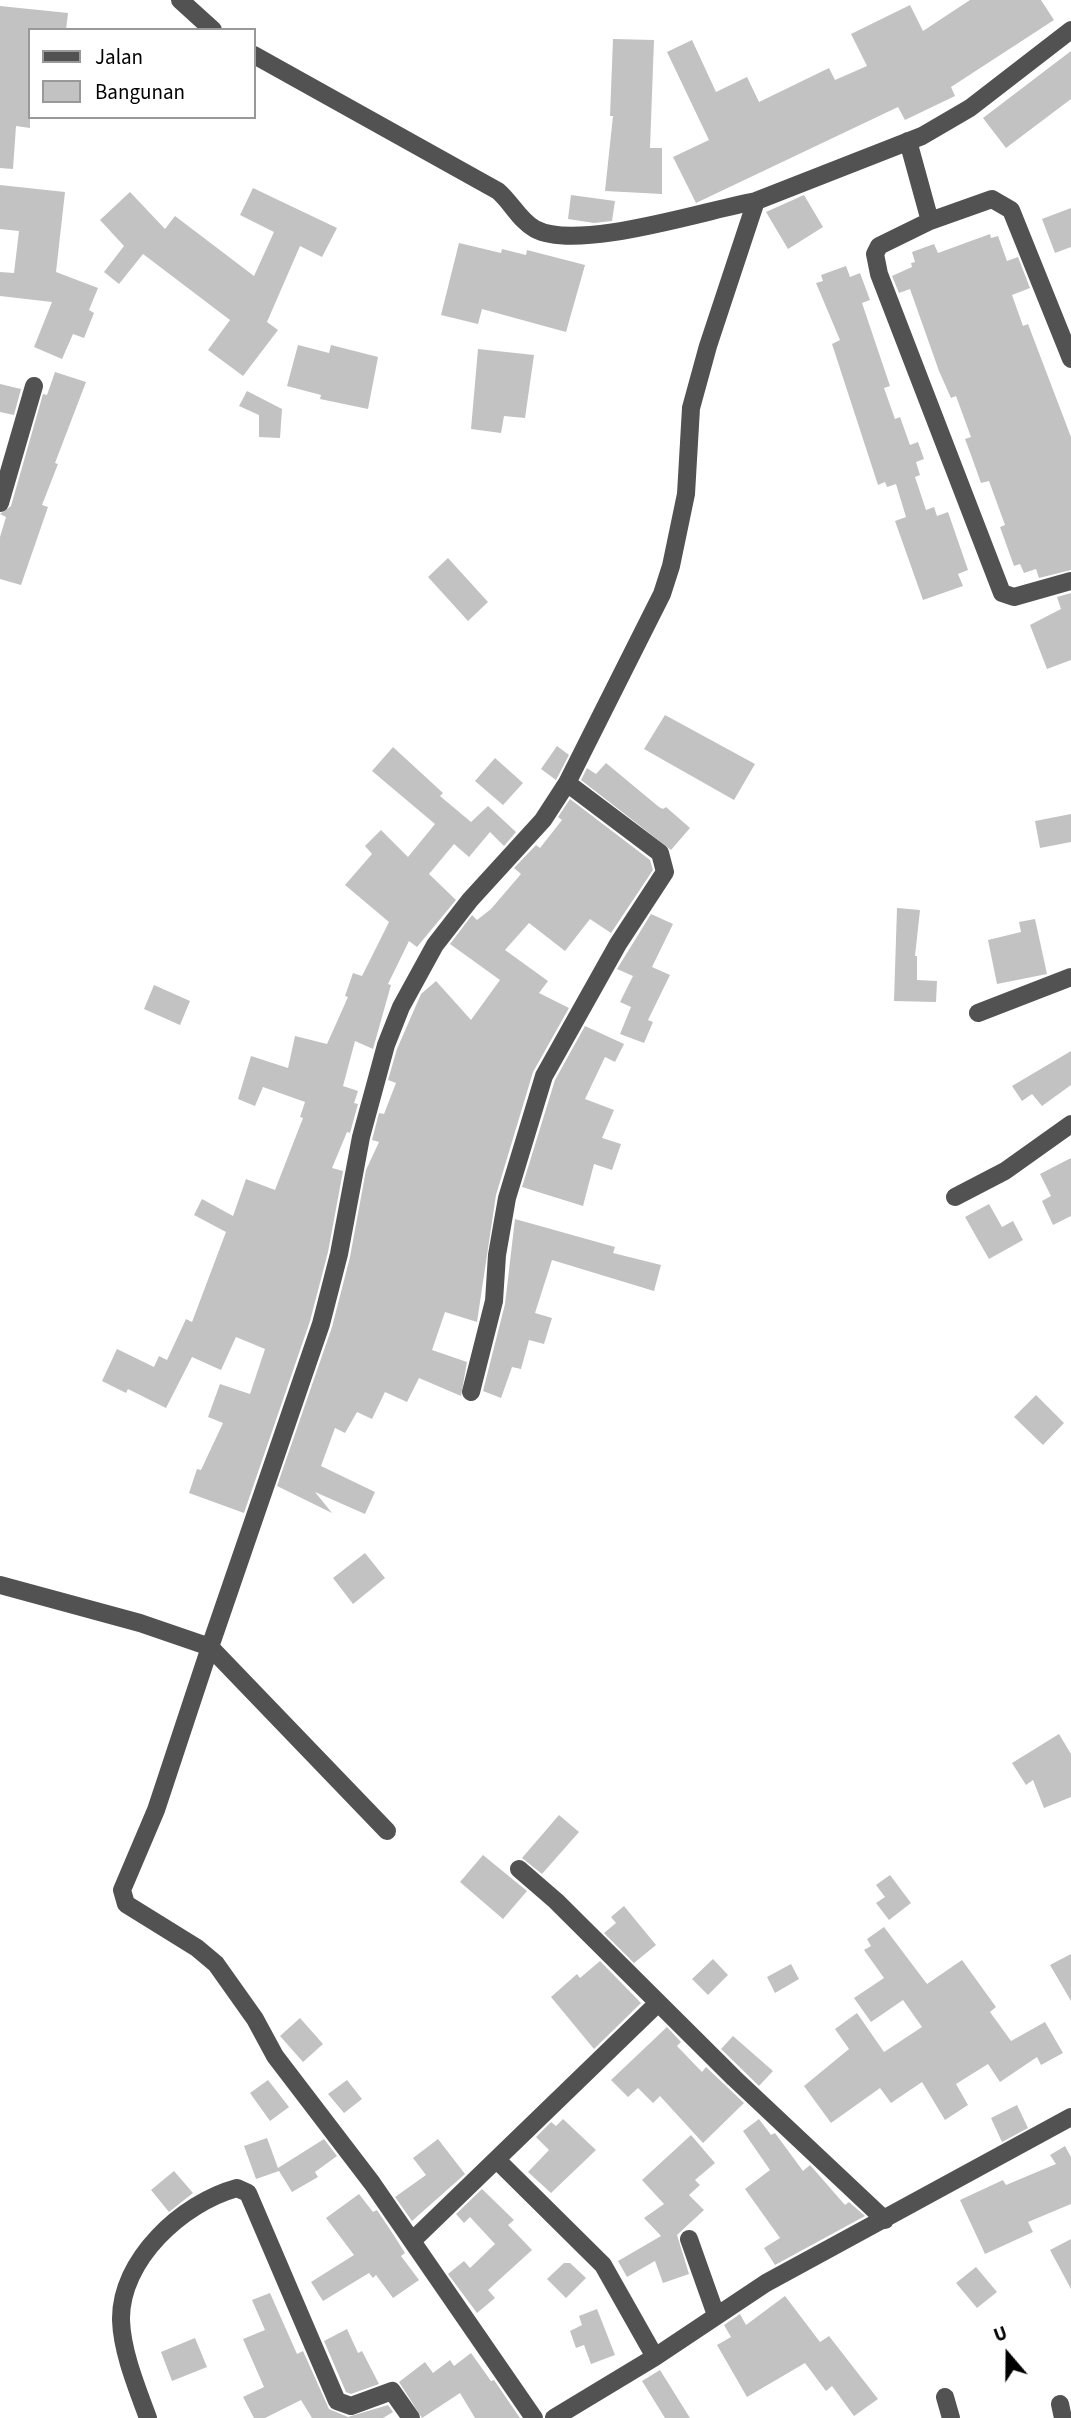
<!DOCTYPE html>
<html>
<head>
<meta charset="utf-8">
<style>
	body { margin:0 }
	#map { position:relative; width:1071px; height:2418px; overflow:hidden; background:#fff; font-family:"Source Sans 3",sans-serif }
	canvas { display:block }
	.legend { position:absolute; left:28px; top:28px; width:228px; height:91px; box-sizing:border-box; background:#fff; border:2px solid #999; margin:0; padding:9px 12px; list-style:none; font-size:21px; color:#000 }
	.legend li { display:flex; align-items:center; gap:14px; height:35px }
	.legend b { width:35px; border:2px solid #999 }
	.north { position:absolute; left:973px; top:2320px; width:70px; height:70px; -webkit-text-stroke:5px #fff; paint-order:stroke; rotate:340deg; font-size:19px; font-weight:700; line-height:28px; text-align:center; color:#000 }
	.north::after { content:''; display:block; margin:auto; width:24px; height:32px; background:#000; clip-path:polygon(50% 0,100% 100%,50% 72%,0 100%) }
</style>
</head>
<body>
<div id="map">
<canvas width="1071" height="2418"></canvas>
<ul class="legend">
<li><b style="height:9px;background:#525252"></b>Jalan</li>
<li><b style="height:19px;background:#c2c2c2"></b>Bangunan</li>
</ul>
<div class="north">U</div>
</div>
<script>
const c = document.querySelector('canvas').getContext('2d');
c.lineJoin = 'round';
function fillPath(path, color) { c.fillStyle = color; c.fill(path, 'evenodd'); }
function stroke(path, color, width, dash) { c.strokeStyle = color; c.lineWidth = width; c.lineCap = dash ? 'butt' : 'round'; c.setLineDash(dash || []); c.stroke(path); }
const building = new Path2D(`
	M 970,0 L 1041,0 L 1054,20 L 951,87 L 955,96 L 905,120 L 898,107 L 696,203 L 673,157 L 709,140 L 667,52 L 692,40 L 716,92 L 747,77 L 759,102 L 829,68 L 835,80 L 867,66 L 851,34 L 910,5 L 923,31 Z
	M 0,6 L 68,13 L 66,30 L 30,30 L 30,128 L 16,126 L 13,169 L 0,168 Z
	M 613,39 L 654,40 L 650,148 L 662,148 L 662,194 L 605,191 L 613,116 L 610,116 Z
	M 1071,51 L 1071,99 L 1006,148 L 983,118 Z
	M 0,185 L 65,192 L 56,272 L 98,288 L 89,310 L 94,313 L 84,338 L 73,334 L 62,359 L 34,347 L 52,302 L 0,296 L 0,272 L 14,273 L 19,231 L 0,229 Z
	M 253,188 L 337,228 L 322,257 L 300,246 L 267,322 L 278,330 L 243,376 L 208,350 L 230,320 L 143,254 L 119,284 L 104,272 L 124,246 L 100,220 L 130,192 L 165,229 L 175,216 L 254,276 L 274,232 L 240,215 Z
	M 571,195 L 615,201 L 612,221 L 594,223 L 568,219 Z
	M 804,195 L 823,227 L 788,249 L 766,212 Z
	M 1071,208 L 1071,247 L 1055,253 L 1042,219 Z
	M 990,234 L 991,238 L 998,236 L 1007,261 L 1018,257 L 1030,288 L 1012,295 L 1023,326 L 1028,324 L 1071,437 L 1071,570 L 1039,578 L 1036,569 L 1024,573 L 1020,564 L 1014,566 L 1000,527 L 1005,525 L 989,481 L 981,483 L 971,455 L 965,439 L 971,437 L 956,396 L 951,398 L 939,371 L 910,289 L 899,293 L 892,276 L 912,267 L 911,263 L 915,262 L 912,252 L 934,244 L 938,253 Z
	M 459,243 L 501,253 L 502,249 L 526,255 L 527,250 L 585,265 L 566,332 L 482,309 L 478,324 L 441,315 Z
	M 846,266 L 850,277 L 860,273 L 870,300 L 862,303 L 890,386 L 884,388 L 895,419 L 900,417 L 910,445 L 918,442 L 924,459 L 916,462 L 920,475 L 915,477 L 926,510 L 934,507 L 937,516 L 948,512 L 968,570 L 958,574 L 963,586 L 923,600 L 895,521 L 906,517 L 896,484 L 887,487 L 885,482 L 878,485 L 832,344 L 840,340 L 816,283 L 823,281 L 821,275 Z
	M 298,345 L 329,353 L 331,345 L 378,357 L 368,409 L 320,399 L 321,395 L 287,386 Z
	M 478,349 L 534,355 L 525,418 L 504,416 L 501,433 L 471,429 Z
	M 55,372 L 86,382 L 55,463 L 58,464 L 42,505 L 48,507 L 21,585 L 0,579 L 0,537 L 6,517 L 0,514 L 11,506 L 43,394 L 47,395 Z
	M 0,384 L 21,389 L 14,415 L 0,412 Z
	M 247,391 L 282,409 L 280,438 L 259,437 L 259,415 L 239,406 Z
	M 448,558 L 488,602 L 468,621 L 428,577 Z
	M 1071,593 L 1071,660 L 1047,669 L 1030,625 L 1061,609 L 1057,597 Z
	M 665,715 L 755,764 L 734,800 L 644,749 Z
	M 557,746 L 569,755 L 556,780 L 541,769 Z
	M 393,747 L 443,793 L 440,796 L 471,822 L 488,806 L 516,832 L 504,846 L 490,832 L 469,857 L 454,844 L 429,874 L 456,900 L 417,947 L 409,941 L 388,984 L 391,985 L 373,1049 L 355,1041 L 343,1086 L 358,1091 L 354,1103 L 358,1104 L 350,1133 L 347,1132 L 332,1168 L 343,1171 L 328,1252 L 310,1321 L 244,1513 L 189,1493 L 197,1469 L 201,1470 L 223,1423 L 208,1417 L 220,1384 L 250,1394 L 265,1349 L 236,1337 L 221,1370 L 192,1357 L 166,1408 L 128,1389 L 126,1393 L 102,1381 L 117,1349 L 154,1367 L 159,1356 L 167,1360 L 186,1319 L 192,1322 L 226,1232 L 194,1215 L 202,1199 L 233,1216 L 246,1179 L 275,1190 L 303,1118 L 300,1117 L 305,1102 L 263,1087 L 255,1106 L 238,1099 L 251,1056 L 288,1068 L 295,1036 L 327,1044 L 348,997 L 345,996 L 353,973 L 362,976 L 389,922 L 345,885 L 372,854 L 365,846 L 381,830 L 408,857 L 435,824 L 372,771 Z
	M 495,758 L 523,783 L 503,805 L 475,781 Z
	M 606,763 L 659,807 L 663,809 L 666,807 L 690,828 L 671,850 L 581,780 L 587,768 L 596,774 Z
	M 570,799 L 650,860 L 653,870 L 611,933 L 590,919 L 565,951 L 529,923 L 505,950 L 548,981 L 539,993 L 569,1008 L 533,1072 L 496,1195 L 477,1322 L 445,1312 L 432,1350 L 467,1362 L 461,1396 L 419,1378 L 407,1402 L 385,1392 L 372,1419 L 357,1412 L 345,1433 L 335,1428 L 321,1466 L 375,1492 L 365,1514 L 315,1492 L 332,1513 L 277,1486 L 332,1327 L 350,1257 L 366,1170 L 379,1142 L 372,1140 L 379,1113 L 384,1114 L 396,1083 L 388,1080 L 397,1049 L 421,994 L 436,981 L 471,1020 L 500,980 L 450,944 L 472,915 L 477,920 L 491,909 L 521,874 L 514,868 L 536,845 L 540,848 L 562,820 L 558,817 Z
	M 1071,814 L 1071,842 L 1040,848 L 1035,821 Z
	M 897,908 L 920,910 L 915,956 L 917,956 L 917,980 L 937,981 L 936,1002 L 894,1001 Z
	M 651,914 L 673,924 L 652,967 L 670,975 L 648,1020 L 653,1022 L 644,1043 L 620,1034 L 631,1007 L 620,1002 L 633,976 L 617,969 Z
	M 1035,919 L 1047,974 L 997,984 L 988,940 L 1021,932 L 1019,922 Z
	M 154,985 L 190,1001 L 180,1025 L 144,1009 Z
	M 585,1026 L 624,1044 L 615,1062 L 605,1057 L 585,1099 L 614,1110 L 602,1138 L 621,1144 L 612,1170 L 594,1164 L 583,1206 L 522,1187 L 555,1080 Z
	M 1071,1051 L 1071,1085 L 1042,1106 L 1032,1094 L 1022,1101 L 1012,1086 Z
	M 1071,1158 L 1071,1216 L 1053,1225 L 1042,1201 L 1051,1196 L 1040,1174 Z
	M 989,1204 L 1002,1227 L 1013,1221 L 1023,1240 L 989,1259 L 965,1217 Z
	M 515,1219 L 615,1247 L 613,1253 L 661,1265 L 654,1291 L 552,1260 L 535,1313 L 552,1318 L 544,1344 L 529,1340 L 521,1369 L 512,1367 L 501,1398 L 483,1391 L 505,1304 Z
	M 1036,1395 L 1064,1423 L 1043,1445 L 1014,1417 Z
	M 365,1553 L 385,1578 L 353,1604 L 333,1578 Z
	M 1059,1734 L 1071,1754 L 1071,1797 L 1044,1808 L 1033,1780 L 1026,1785 L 1012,1763 Z
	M 559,1815 L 579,1832 L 542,1874 L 522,1858 Z
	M 483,1855 L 527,1891 L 503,1919 L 460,1882 Z
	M 890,1875 L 911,1903 L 889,1920 L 876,1903 L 885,1897 L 876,1885 Z
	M 624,1906 L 656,1945 L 634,1963 L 604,1933 L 616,1923 L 611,1917 Z
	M 884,1927 L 927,1984 L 962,1960 L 996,2007 L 990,2012 L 1011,2041 L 1045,2022 L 1063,2053 L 1041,2065 L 1037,2057 L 1000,2082 L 988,2064 L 956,2084 L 968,2105 L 945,2120 L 922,2082 L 891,2103 L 880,2088 L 831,2123 L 804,2086 L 849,2049 L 835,2029 L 857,2013 L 884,2052 L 922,2027 L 903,2000 L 871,2022 L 854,1998 L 884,1978 L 864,1950 L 871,1946 L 867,1939 Z
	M 1071,1954 L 1071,2001 L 1050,1965 Z
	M 713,1959 L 728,1975 L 708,1995 L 692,1979 Z
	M 600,1961 L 641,2003 L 594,2049 L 551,1997 L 577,1974 L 580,1978 Z
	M 791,1964 L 799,1979 L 775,1993 L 767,1977 Z
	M 300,2018 L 323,2044 L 303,2062 L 280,2036 Z
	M 667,2027 L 681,2042 L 677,2046 L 702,2072 L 706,2067 L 744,2103 L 703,2143 L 660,2096 L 653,2103 L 638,2088 L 628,2097 L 611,2080 Z
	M 733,2036 L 773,2071 L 759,2086 L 721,2049 Z
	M 268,2080 L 289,2107 L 270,2121 L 250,2093 Z
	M 347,2080 L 362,2099 L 344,2113 L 328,2094 Z
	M 1017,2105 L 1028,2128 L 1002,2142 L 991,2118 Z
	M 563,2119 L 596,2150 L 551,2193 L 528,2172 L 549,2150 L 536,2137 L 551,2122 L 556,2126 Z
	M 759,2119 L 771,2135 L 775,2133 L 803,2171 L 810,2165 L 845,2205 L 849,2202 L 865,2216 L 775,2265 L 764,2248 L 780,2238 L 745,2189 L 770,2170 L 743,2131 Z
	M 691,2135 L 715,2163 L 695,2180 L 700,2185 L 689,2195 L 704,2210 L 677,2235 L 689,2274 L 663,2283 L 655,2261 L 627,2277 L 618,2261 L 661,2236 L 644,2218 L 664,2204 L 642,2180 Z
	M 267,2138 L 278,2168 L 324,2139 L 337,2156 L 315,2172 L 318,2177 L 292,2192 L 279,2171 L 256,2179 L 244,2146 Z
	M 438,2139 L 465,2174 L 412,2221 L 395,2197 L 426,2175 L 413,2158 Z
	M 1065,2146 L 1071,2157 L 1071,2204 L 1028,2222 L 1033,2232 L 985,2254 L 960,2200 L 1003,2180 L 1006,2185 L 1056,2164 L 1050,2155 Z
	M 174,2171 L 193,2193 L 169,2212 L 151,2190 Z
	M 482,2189 L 514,2220 L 508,2225 L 532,2250 L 488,2290 L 495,2298 L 477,2313 L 448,2274 L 464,2261 L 470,2268 L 495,2244 L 470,2217 L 464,2223 L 456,2214 Z
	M 359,2194 L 373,2212 L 377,2210 L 393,2234 L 405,2253 L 401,2256 L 419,2280 L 393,2298 L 376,2275 L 373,2278 L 369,2273 L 323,2301 L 311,2282 L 354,2255 L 326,2218 Z
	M 1071,2239 L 1071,2289 L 1050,2250 Z
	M 564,2263 L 570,2263 L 586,2278 L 566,2298 L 547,2279 Z
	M 976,2267 L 997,2292 L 977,2308 L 956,2283 Z
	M 270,2293 L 297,2354 L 303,2351 L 329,2409 L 348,2417 L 388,2405 L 393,2412 L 383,2418 L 312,2418 L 301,2400 L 265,2418 L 254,2418 L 243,2397 L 264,2387 L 243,2339 L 265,2330 L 252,2300 Z
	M 785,2296 L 820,2342 L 829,2336 L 878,2399 L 854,2416 L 832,2386 L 826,2391 L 805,2363 L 747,2397 L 717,2345 L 731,2337 L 724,2325 L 740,2314 L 746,2325 Z
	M 597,2309 L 615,2355 L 591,2364 L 584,2345 L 576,2348 L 570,2331 L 582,2325 L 579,2316 Z
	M 347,2329 L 358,2353 L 362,2351 L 379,2384 L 351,2394 L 346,2392 L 324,2341 Z
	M 195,2338 L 207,2367 L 172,2381 L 161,2352 Z
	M 471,2353 L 491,2381 L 494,2380 L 520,2418 L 475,2418 L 460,2393 L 422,2418 L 399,2382 L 425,2362 L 433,2373 L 450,2360 L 454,2366 Z
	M 660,2370 L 690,2418 L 665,2418 L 642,2381 Z`);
const minor = new Path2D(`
	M 180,0 L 213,30
	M 254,55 L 498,191 C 511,202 520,221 535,229 C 578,252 706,210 756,201
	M 908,141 L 930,221 L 879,246 L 875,254 L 879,274 L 1002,593 L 1014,597 L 1071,581
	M 930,221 L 992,199 L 1011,210 L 1071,359
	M 0,503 L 34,386
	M 978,1013 L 1071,977
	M 955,1197 L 1005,1171 L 1071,1124
	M 471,1392 L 494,1301 L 497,1255 L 507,1198 L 544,1076 L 618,944 L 665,872 L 660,853 L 567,783
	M 0,1585 L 140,1623 L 210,1647 L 321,1324 L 339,1254 L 361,1137 L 386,1045 L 401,1007 L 435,945 L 470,900 L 543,820 L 567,783 L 662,594 L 671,566 L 686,494 L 691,408 L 708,346 L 756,201 L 922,136 L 970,108 L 1071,30
	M 387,1831 L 210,1647 L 156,1810 L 122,1890 L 126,1904 L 197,1948 L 216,1964 L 255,2019 L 275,2056 L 372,2183 L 534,2418
	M 519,1869 L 556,1901 L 734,2078 L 885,2220
	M 497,2160 L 603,2265 L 655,2357
	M 689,2239 L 716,2315
	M 412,2241 L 658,2003
	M 945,2397 L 951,2418
	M 1060,2404 L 1063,2418
	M 148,2418 C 137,2388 122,2352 121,2320 C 120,2260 182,2203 237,2188 L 248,2193 L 337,2401 L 351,2406 L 392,2391 L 411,2418
	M 554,2418 L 655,2357 L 766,2283 L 1071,2117`);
fillPath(building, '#c2c2c2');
stroke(minor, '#525252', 18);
</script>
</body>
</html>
